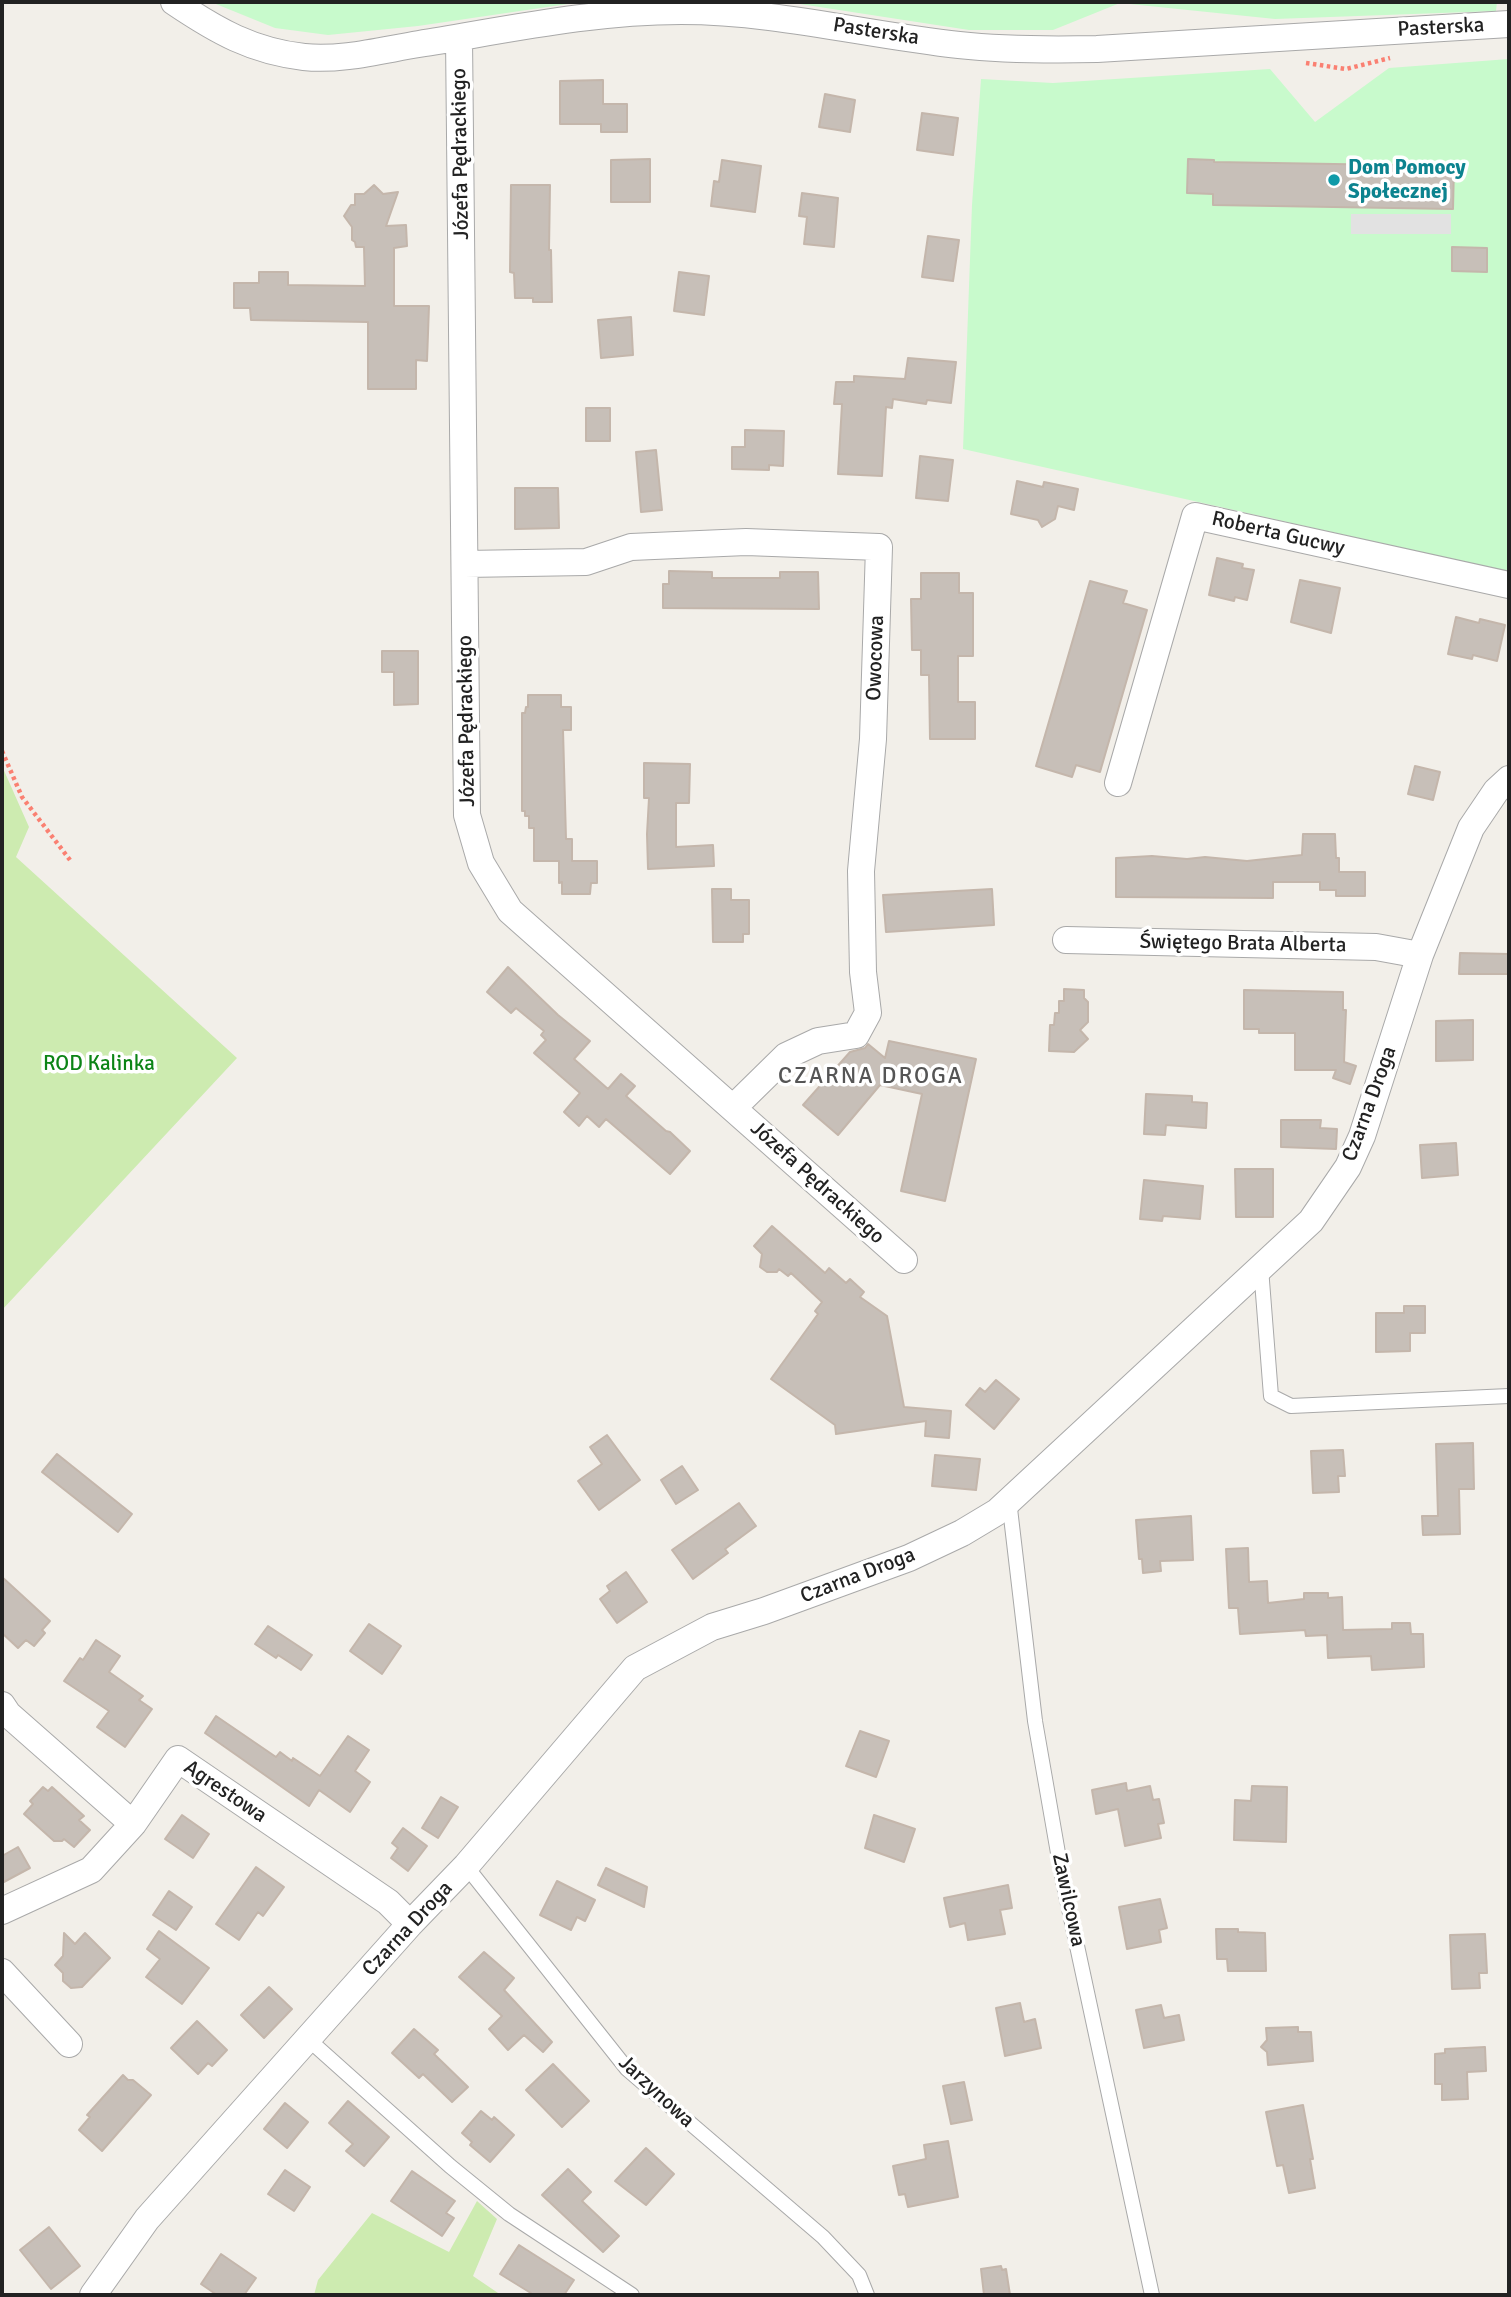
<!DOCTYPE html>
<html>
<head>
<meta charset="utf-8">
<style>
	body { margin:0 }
	#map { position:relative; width:1511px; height:2297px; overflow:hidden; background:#f2efe9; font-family:Signika,sans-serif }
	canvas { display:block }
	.frame { position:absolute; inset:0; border:4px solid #222; pointer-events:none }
</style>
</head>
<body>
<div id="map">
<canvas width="1511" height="2297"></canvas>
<div class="frame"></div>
</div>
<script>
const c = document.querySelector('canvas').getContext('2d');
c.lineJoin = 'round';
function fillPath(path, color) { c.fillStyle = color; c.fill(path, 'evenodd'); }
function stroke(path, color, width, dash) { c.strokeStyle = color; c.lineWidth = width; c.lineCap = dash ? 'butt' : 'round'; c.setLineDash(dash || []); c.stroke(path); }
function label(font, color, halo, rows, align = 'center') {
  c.font = font + ' Signika,sans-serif'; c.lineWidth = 7; c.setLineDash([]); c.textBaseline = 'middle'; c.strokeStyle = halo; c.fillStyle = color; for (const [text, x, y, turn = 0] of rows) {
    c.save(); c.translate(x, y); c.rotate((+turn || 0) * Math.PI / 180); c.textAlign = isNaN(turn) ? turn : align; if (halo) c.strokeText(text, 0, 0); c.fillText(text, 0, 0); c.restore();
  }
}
const grass = new Path2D(`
	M 2,766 L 29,827 L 16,857 L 237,1058 L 2,1310 Z
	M 477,2201 L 497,2219 L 473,2276 L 501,2295 L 314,2295 L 318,2280 L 372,2213 L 449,2252 Z`);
const park = new Path2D(`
	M 211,2 L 581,2 L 418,26 L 328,35 L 275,28 Z
	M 787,2 L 1497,2 L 1496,11 L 1275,19 L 1120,3 L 1053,30 L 969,30 Z
	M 1509,59 L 1509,572 L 963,449 L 972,205 L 981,79 L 1053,83 L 1270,69 L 1315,122 L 1389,68 Z`);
const parking = new Path2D(`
	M 1351,214 L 1451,214 L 1451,234 L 1351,234 Z`);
const building = new Path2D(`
	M 603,80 L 603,104 L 627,104 L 627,132 L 601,132 L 601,124 L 560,124 L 560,81 Z
	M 825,94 L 855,100 L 850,132 L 819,127 Z
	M 922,113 L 958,118 L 953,155 L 917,150 Z
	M 650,159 L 650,202 L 611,202 L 611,160 Z
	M 1188,159 L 1214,160 L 1214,162 L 1454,166 L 1453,209 L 1213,205 L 1213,194 L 1187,193 Z
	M 722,160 L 761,166 L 755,212 L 711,206 L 714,181 L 719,182 Z
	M 374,185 L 383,194 L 398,192 L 386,226 L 406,225 L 407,246 L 394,248 L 394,306 L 429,306 L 427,361 L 416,360 L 416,389 L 368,389 L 368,322 L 251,320 L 250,308 L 234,308 L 234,283 L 259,283 L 259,272 L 288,272 L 288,285 L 365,286 L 364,247 L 356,247 L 355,242 L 352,240 L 352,227 L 344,216 L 351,205 L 355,205 L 355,194 L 364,194 Z
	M 511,185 L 550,185 L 549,250 L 551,250 L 552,302 L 533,302 L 533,298 L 515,298 L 514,273 L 510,272 Z
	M 802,193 L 838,198 L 834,247 L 804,244 L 807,217 L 799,216 Z
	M 928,236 L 959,240 L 953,281 L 922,277 Z
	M 1452,247 L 1487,248 L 1487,272 L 1452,271 Z
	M 679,272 L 709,276 L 704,315 L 674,311 Z
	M 631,317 L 633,355 L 601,358 L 598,320 Z
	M 908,358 L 956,362 L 951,403 L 927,400 L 926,404 L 893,399 L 892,408 L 886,407 L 882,476 L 838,474 L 842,404 L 834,404 L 836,382 L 854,382 L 854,376 L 905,379 Z
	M 586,408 L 610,408 L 610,441 L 586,441 Z
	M 745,430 L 784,431 L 783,466 L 769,465 L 769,470 L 732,469 L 732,447 L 745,447 Z
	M 656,450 L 662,510 L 641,512 L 636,452 Z
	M 920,456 L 953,460 L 948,501 L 916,498 Z
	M 1017,481 L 1043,487 L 1044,482 L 1078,489 L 1074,510 L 1058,506 L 1055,519 L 1042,527 L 1038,520 L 1011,514 Z
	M 515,488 L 558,488 L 559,528 L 515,529 Z
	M 1217,558 L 1243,564 L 1242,568 L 1254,570 L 1247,600 L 1235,597 L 1234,601 L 1209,595 Z
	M 669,571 L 712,572 L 712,578 L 780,578 L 780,572 L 818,572 L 819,609 L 663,608 L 663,584 L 669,584 Z
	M 921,573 L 959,573 L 959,593 L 973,593 L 973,656 L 958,656 L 958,702 L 975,702 L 975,739 L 930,739 L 929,675 L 921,675 L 921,650 L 912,650 L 911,599 L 921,599 Z
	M 1300,580 L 1340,588 L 1331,633 L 1291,622 Z
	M 1090,581 L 1127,591 L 1123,603 L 1147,610 L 1100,772 L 1076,765 L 1072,777 L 1036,766 Z
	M 1456,617 L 1479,623 L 1480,619 L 1505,625 L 1497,661 L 1473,655 L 1472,659 L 1448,654 Z
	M 382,651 L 418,651 L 418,704 L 394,705 L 394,672 L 382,672 Z
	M 528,695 L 561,695 L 561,707 L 571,707 L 571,730 L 563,730 L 566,839 L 572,839 L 572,861 L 597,861 L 597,883 L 591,883 L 590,894 L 562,894 L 562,882 L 559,883 L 559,861 L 534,861 L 534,828 L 529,828 L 529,816 L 525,816 L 525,811 L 522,811 L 522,713 L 525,713 L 526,707 L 528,707 Z
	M 644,763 L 690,764 L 689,803 L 676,803 L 676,847 L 713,845 L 714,866 L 648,869 L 647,834 L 649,798 L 644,798 Z
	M 1415,766 L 1440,772 L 1433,800 L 1408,794 Z
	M 1303,834 L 1335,834 L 1336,858 L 1339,858 L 1339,872 L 1365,872 L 1365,896 L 1336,896 L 1336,890 L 1320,890 L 1320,882 L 1273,882 L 1273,898 L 1116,897 L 1116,858 L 1152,856 L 1187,859 L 1205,857 L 1247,861 L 1302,855 Z
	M 712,889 L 731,889 L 731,900 L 749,900 L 749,934 L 743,934 L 743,942 L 713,942 Z
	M 992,889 L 994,925 L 886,932 L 883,895 Z
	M 1460,953 L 1509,954 L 1509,974 L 1459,974 Z
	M 508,967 L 558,1015 L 590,1041 L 574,1059 L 608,1089 L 621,1074 L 635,1086 L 626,1096 L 666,1131 L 670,1132 L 690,1151 L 670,1174 L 606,1119 L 599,1127 L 587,1116 L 579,1126 L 564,1112 L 580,1093 L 534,1053 L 546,1040 L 541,1035 L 544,1031 L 516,1008 L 511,1013 L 487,992 Z
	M 1064,989 L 1084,990 L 1084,998 L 1088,1002 L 1088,1022 L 1080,1030 L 1088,1039 L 1074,1052 L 1049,1051 L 1050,1025 L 1054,1025 L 1055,1013 L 1059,1013 L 1059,1001 L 1064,1001 Z
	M 1244,990 L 1343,992 L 1343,1010 L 1346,1010 L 1344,1062 L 1356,1066 L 1350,1084 L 1333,1078 L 1336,1070 L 1295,1070 L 1295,1033 L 1259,1033 L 1259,1029 L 1244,1029 Z
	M 1473,1020 L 1473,1060 L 1436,1061 L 1436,1021 Z
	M 889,1041 L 976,1059 L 945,1201 L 901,1191 L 922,1094 L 880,1085 L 838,1135 L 803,1105 L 850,1052 L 865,1048 L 868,1044 L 885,1058 Z
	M 1146,1094 L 1192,1096 L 1192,1102 L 1207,1103 L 1206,1128 L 1166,1125 L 1165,1135 L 1144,1134 Z
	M 1281,1120 L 1321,1120 L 1320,1128 L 1337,1129 L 1336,1149 L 1281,1147 Z
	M 1456,1143 L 1458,1175 L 1422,1178 L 1420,1145 Z
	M 1235,1169 L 1273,1169 L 1273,1217 L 1236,1217 Z
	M 1144,1180 L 1203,1186 L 1200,1219 L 1163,1216 L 1162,1221 L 1140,1219 Z
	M 772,1226 L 825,1273 L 829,1268 L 846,1283 L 850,1279 L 864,1292 L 860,1297 L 887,1316 L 904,1407 L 951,1411 L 949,1438 L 925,1436 L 926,1421 L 836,1434 L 835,1425 L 771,1379 L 818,1314 L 815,1311 L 822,1302 L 791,1273 L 788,1276 L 779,1269 L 777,1272 L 767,1272 L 760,1267 L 762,1254 L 754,1246 Z
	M 1404,1306 L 1425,1306 L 1425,1333 L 1410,1333 L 1410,1351 L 1376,1352 L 1376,1313 L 1404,1313 Z
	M 996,1380 L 1019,1399 L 994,1429 L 966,1405 L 980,1388 L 985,1392 Z
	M 607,1435 L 640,1480 L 599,1510 L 578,1481 L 602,1464 L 590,1447 Z
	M 1473,1443 L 1474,1489 L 1459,1489 L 1460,1534 L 1423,1535 L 1422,1516 L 1438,1516 L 1436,1444 Z
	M 1343,1450 L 1345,1476 L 1338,1476 L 1339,1492 L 1313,1493 L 1311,1451 Z
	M 57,1454 L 132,1514 L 118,1532 L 42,1472 Z
	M 935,1455 L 980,1459 L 976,1490 L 932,1486 Z
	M 682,1466 L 698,1490 L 676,1504 L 661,1480 Z
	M 739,1503 L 756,1526 L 725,1549 L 728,1553 L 693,1579 L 672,1550 Z
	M 1191,1516 L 1193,1560 L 1160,1561 L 1161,1571 L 1143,1573 L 1142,1559 L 1139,1559 L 1136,1520 Z
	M 1248,1548 L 1249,1582 L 1267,1581 L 1268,1603 L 1304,1599 L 1304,1593 L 1328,1593 L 1328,1598 L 1342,1597 L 1343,1630 L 1392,1629 L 1392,1623 L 1410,1623 L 1411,1634 L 1423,1634 L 1424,1667 L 1372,1670 L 1371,1656 L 1328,1658 L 1327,1635 L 1306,1636 L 1305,1630 L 1240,1634 L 1238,1608 L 1229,1608 L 1226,1549 Z
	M 626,1572 L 647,1602 L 617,1623 L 600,1599 L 610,1591 L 607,1586 Z
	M 2,1577 L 50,1621 L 42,1630 L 45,1633 L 34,1646 L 26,1640 L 18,1648 L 2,1633 Z
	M 369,1624 L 401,1646 L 382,1674 L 350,1651 Z
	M 268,1626 L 312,1655 L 301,1670 L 278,1655 L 276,1658 L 255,1644 Z
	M 96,1640 L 120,1656 L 109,1672 L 143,1696 L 139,1700 L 152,1709 L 125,1747 L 97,1727 L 109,1711 L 64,1681 L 80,1658 L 83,1660 Z
	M 216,1716 L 276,1757 L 280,1752 L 292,1761 L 293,1758 L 320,1776 L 348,1736 L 369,1750 L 355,1771 L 370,1782 L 350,1812 L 319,1790 L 309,1806 L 205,1733 Z
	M 860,1731 L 889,1741 L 876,1777 L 846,1766 Z
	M 1126,1783 L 1127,1791 L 1150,1786 L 1153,1800 L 1159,1799 L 1164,1823 L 1158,1824 L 1161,1838 L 1125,1846 L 1118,1809 L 1096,1814 L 1092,1790 Z
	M 1252,1786 L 1287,1787 L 1286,1842 L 1234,1840 L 1235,1800 L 1251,1801 Z
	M 43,1787 L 48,1791 L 52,1787 L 84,1816 L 79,1820 L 90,1830 L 74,1847 L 64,1839 L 62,1841 L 54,1841 L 24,1814 L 33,1804 L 30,1801 Z
	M 441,1797 L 458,1807 L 438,1838 L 422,1828 Z
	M 182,1815 L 209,1834 L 193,1858 L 165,1839 Z
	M 874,1815 L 915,1829 L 904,1862 L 865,1848 Z
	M 403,1828 L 427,1846 L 408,1871 L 391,1858 L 398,1848 L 392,1843 Z
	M 18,1847 L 30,1868 L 2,1883 L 2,1856 Z
	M 256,1867 L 284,1887 L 263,1916 L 258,1912 L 239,1940 L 216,1924 Z
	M 606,1868 L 647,1887 L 644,1907 L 598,1885 Z
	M 557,1881 L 595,1900 L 585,1921 L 577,1917 L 571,1930 L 540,1915 Z
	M 1008,1885 L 1012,1908 L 1000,1910 L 1005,1934 L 968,1940 L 965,1923 L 950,1927 L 944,1898 Z
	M 169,1891 L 192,1907 L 176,1930 L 153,1915 Z
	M 1160,1899 L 1167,1928 L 1159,1930 L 1161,1942 L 1127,1949 L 1119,1907 Z
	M 1216,1929 L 1238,1929 L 1238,1932 L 1265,1933 L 1266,1971 L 1228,1971 L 1227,1959 L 1217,1959 Z
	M 159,1931 L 209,1968 L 182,2004 L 146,1977 L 160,1959 L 147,1949 Z
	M 64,1933 L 75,1944 L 85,1933 L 110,1958 L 82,1987 L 71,1988 L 63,1981 L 63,1973 L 55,1965 L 63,1956 Z
	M 1485,1934 L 1487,1973 L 1479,1973 L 1480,1988 L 1452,1989 L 1450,1935 Z
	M 484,1952 L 514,1978 L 504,1990 L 552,2042 L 543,2052 L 524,2035 L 508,2050 L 489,2029 L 502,2016 L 459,1977 Z
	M 269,1987 L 292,2009 L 264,2038 L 241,2015 Z
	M 1020,2003 L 1024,2022 L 1035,2019 L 1041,2048 L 1005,2056 L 996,2008 Z
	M 1161,2005 L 1164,2018 L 1179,2015 L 1184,2040 L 1144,2048 L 1136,2010 Z
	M 197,2021 L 227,2050 L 212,2066 L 208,2063 L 198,2074 L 171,2048 Z
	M 1298,2027 L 1298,2032 L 1311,2032 L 1313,2061 L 1268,2065 L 1267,2052 L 1261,2047 L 1267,2040 L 1266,2028 Z
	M 414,2029 L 438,2050 L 434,2054 L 468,2087 L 452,2102 L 423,2074 L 419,2078 L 392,2053 Z
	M 1485,2047 L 1486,2071 L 1467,2072 L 1468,2099 L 1442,2100 L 1442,2084 L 1435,2084 L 1435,2054 L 1445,2053 L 1445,2049 Z
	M 553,2064 L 589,2101 L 562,2127 L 526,2090 Z
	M 123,2075 L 128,2080 L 133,2080 L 151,2095 L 102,2151 L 79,2130 L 90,2117 L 87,2115 Z
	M 964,2082 L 972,2120 L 951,2124 L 943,2086 Z
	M 348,2101 L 389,2137 L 364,2166 L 346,2151 L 353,2144 L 329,2123 Z
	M 285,2103 L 308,2122 L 287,2148 L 264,2129 Z
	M 1303,2105 L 1313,2159 L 1310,2159 L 1315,2188 L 1289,2193 L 1283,2165 L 1277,2166 L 1266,2112 Z
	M 481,2111 L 492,2120 L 494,2117 L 514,2135 L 490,2162 L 470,2145 L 472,2142 L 462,2133 Z
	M 948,2141 L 958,2197 L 908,2207 L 905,2194 L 899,2195 L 893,2166 L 926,2159 L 924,2145 Z
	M 646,2148 L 674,2174 L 646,2205 L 615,2181 Z
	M 568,2169 L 591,2192 L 582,2201 L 619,2236 L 603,2252 L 542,2195 Z
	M 285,2170 L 310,2187 L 294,2211 L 268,2194 Z
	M 412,2171 L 455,2201 L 446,2213 L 454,2218 L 442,2236 L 391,2201 Z
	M 49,2227 L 80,2266 L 51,2289 L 20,2250 Z
	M 519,2245 L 574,2280 L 564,2295 L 534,2295 L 500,2274 Z
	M 221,2254 L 256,2278 L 244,2295 L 217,2295 L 201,2284 Z
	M 1001,2266 L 1002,2270 L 1006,2269 L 1010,2295 L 984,2295 L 981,2269 Z`);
const path = new Path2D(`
	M 1306,63 L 1346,69 L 1390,58
	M 2,751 L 22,797 L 70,860`);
const service = new Path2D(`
	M 1261,1268 L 1271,1396 L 1291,1406 L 1509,1396
	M 1009,1500 L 1035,1721 L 1062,1876 L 1152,2295
	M 466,1866 L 627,2069 L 823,2237 L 859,2275 L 867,2295
	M 308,2039 L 450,2166 L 509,2214 L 632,2295`);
const minor = new Path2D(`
	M 174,2 C 217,31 252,51 304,57 C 341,61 382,50 419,44 C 506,30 593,11 681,11 C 776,11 866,35 959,45 C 1005,50 1051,50 1097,49 L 1509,24
	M 459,38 L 467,815 L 481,863 L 510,911 L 904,1260
	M 465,564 L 586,562 L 631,547 L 746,542 L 879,547 L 873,739 L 861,871 L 863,972 L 868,1013 L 856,1035 L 818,1041 L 786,1056 L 733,1108
	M 1118,783 L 1195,516 L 1509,585
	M 1066,940 L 1376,947 L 1420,955
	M 2,1705 L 8,1714 L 133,1824 L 178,1759 L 388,1902 L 410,1924
	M 2,1911 L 91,1870 L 133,1824
	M 2,1972 L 69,2044
	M 93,2295 L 147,2219 L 410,1924 L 466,1866 L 635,1668 L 712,1627 L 764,1611 L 909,1558 L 962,1533 L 997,1512 L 1311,1221 L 1348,1167 L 1362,1136 L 1420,955 L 1471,828 L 1496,791 L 1509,779`);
const markers = [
	[1334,180,7,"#0f9aa8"]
];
const streetNames = [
	["Pasterska",1441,28,-3],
	["Pasterska",876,32,9],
	["Józefa Pędrackiego",461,154,-91],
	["Roberta Gucwy",1278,534,13],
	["Owocowa",876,658,-88],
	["Józefa Pędrackiego",467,721,-91],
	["Świętego Brata Alberta",1243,944,1],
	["Czarna Droga",1370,1104,-70],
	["Józefa Pędrackiego",817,1183,42],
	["Czarna Droga",858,1576,-21],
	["Agrestowa",225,1792,34],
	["Zawilcowa",1068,1900,78],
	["Czarna Droga",408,1929,-47],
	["Jarzynowa",656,2092,43]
];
const cultureNames = [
	["Dom Pomocy",1348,168],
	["Społecznej",1348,192]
];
const parkNames = [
	["ROD Kalinka",99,1064]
];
const neighbourhoodNames = [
	["CZARNA DROGA",871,1077]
];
fillPath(grass, '#cdebb0');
fillPath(park, '#c8facc');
fillPath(parking, '#e2e2e2');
fillPath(building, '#c7bfb8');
stroke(building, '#c4b6ab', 2);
stroke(service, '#a9a9a9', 16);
stroke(minor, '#a9a9a9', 28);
stroke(path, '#fa8072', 4.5, [3.5, 3.5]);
stroke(service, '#fff', 14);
stroke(minor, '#fff', 26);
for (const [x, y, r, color] of markers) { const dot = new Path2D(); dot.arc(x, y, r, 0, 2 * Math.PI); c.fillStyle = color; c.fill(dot); stroke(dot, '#fff', 2.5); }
label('21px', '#222', '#fff', streetNames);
label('bold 21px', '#0d838f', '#fff', cultureNames, 'left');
label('21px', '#0c8416', '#fff', parkNames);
c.letterSpacing = '2px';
label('23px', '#555', '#fff', neighbourhoodNames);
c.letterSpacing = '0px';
</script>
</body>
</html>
